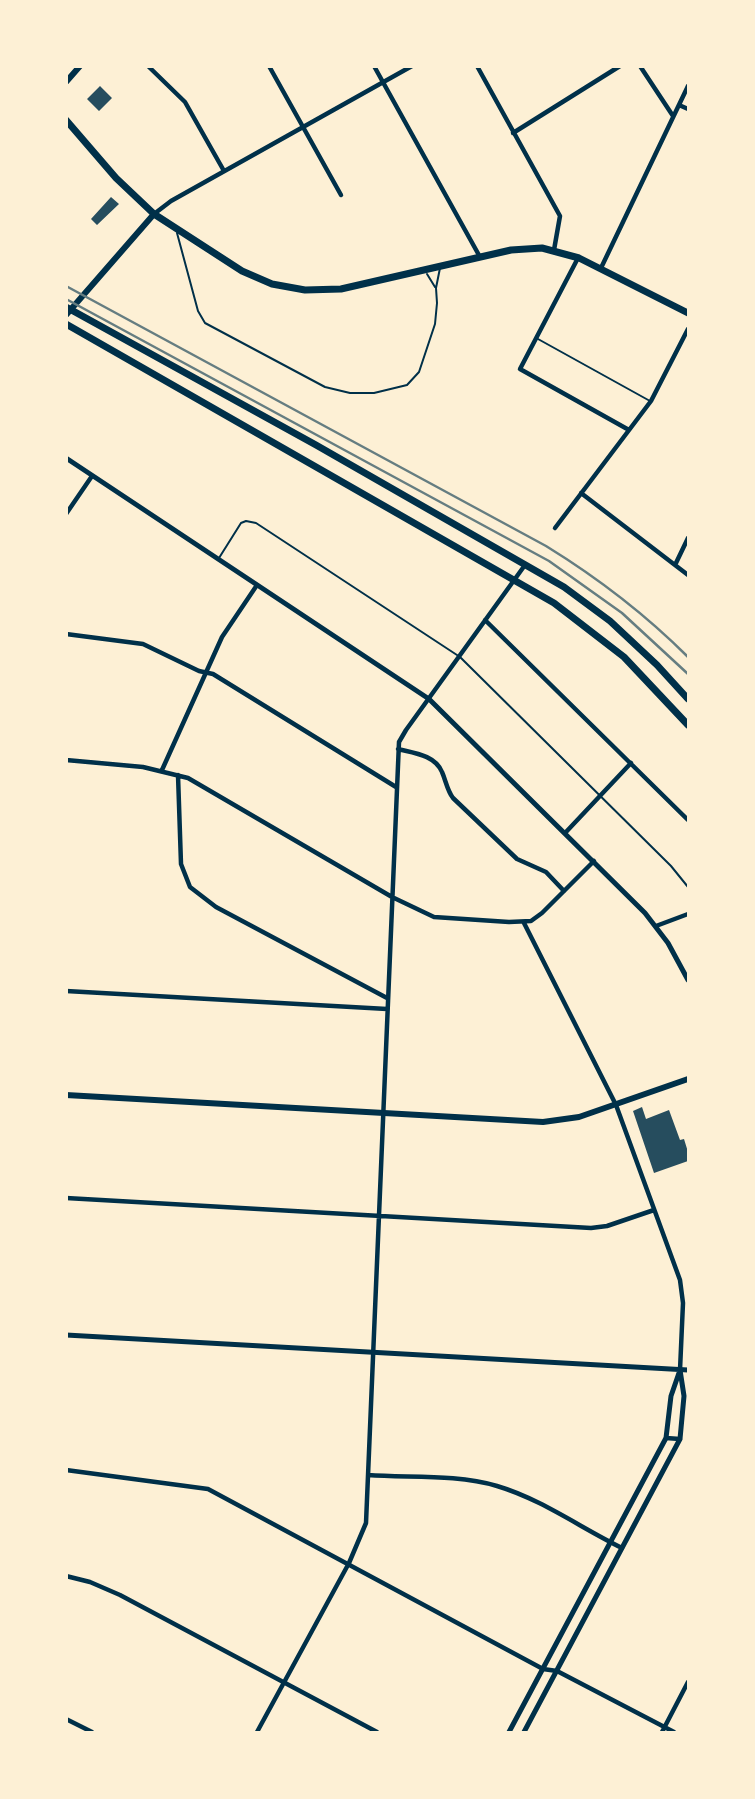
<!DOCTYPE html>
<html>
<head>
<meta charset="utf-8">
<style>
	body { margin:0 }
	#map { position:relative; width:755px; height:1799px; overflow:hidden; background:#fdf0d5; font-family:"Exo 2",sans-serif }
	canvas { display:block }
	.frame { position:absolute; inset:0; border:68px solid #fdf0d5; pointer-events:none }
</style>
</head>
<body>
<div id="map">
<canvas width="755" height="1799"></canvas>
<div class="frame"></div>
</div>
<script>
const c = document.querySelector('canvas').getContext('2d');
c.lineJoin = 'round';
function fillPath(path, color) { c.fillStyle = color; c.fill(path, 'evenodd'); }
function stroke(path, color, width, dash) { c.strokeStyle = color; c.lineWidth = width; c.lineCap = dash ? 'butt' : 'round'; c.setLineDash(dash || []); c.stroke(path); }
const building = new Path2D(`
	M 100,86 L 112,98 L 99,111 L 87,99 Z
	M 111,197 L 119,204 L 97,225 L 91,219 Z
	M 642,1107 L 646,1119 L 669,1110 L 680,1140 L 684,1139 L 688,1152 L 688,1161 L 654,1173 L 633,1111 Z`);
const service = new Path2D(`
	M 177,233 L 198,311 L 205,323 L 325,387 L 350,393 L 374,393 L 407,385 L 419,372 L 435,324 L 437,303 L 436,288 L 440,268
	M 427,274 L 435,287
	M 538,339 L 650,401
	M 219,558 L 241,523 L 246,521 L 256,523 L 460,657 L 671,866 L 688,887`);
const minor = new Path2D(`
	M 148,66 L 185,102 L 224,171
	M 269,66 L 341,195
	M 374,66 L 480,257
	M 477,66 L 560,216 L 554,250
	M 640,66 L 673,116
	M 679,105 L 688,109
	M 513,133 L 620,66
	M 154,214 L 171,201 L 412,66
	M 578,258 L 520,369 L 629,430
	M 601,268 L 688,86
	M 581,493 L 688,575
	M 66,514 L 92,476
	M 555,528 L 651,401 L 688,329
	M 676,563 L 688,538
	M 485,620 L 688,820
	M 66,634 L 143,644 L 199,671 L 213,674 L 396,787
	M 398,749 C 414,753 435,755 442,772 C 446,781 447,790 453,798 L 517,859 L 546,872 L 564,891
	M 66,760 L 143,767 L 188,778 L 392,897 L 434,917 L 509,922 L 531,921 L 542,913 L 594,861
	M 162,770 L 222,637 L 257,585
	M 178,775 L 181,864 L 190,887 L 216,907 L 387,998
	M 566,832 L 631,763
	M 524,923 L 616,1105 L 680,1280 L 683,1303 L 680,1370
	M 656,926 L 688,914
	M 66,991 L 387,1009
	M 66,1198 L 591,1228 L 607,1226 L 654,1210
	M 666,1438 L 680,1439
	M 66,1470 L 208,1489 L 543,1669 L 557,1671 L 674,1732
	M 368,1475 C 410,1478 456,1474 497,1486 C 541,1499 581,1528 622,1548
	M 66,1576 L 90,1582 L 120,1595 L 377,1732
	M 66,1719 L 92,1732
	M 257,1732 L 349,1563 L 366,1523 L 399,742 L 406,730 L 525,565
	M 662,1732 L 688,1682`);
const tertiary = new Path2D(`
	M 66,458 L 429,699 L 645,913 L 668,943 L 688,980
	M 66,1335 L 688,1370
	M 509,1732 L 666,1438 L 671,1396 L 680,1370
	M 524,1732 L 680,1439 L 684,1396 L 680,1370`);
const secondary = new Path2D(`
	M 66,82 L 80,66
	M 66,315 L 154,214
	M 66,1095 L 543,1122 L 579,1117 L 688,1079`);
const primary = new Path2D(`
	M 66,120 L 116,178 L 154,214 L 242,271 L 272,284 L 305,290 L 341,289 L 511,250 L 542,248 L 579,258 L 688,313
	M 66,307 L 316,445 L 564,587 L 610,621 L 657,665 L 688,699
	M 66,324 L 554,603 L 624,657 L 688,725`);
const rail = new Path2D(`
	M 66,286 L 546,546 C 598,578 645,614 688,657
	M 66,299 L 549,561 L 622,613 L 688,674`);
fillPath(building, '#264d5e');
stroke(service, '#003049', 2);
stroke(minor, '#003049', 4.5);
stroke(tertiary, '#003049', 5);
stroke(secondary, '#003049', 6);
stroke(primary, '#003049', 7);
stroke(rail, '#657d81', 2.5);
</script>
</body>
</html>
